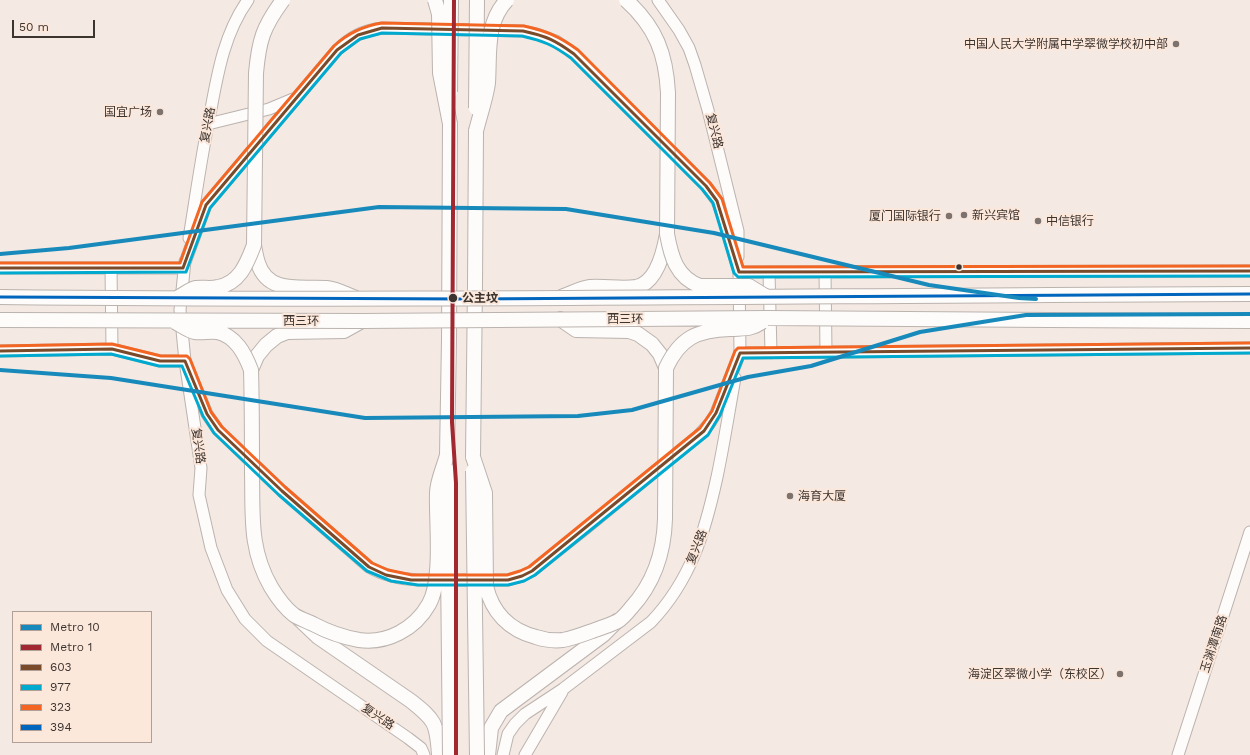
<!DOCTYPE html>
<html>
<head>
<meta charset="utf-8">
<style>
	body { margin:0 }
	#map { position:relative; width:1250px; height:755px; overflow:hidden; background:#f4e9e3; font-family:"Work Sans",sans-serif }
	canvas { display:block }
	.legend { position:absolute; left:12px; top:611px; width:140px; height:132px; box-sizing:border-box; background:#fce7db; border:1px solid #af9f96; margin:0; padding:5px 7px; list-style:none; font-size:12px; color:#3c342f }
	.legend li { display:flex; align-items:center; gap:8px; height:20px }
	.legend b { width:20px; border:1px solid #af9f96 }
	.scale { position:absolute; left:12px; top:20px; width:83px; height:18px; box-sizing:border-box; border:2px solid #3c342f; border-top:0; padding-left:5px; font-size:12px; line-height:14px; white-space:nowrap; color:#3c342f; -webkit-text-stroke:3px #fce7db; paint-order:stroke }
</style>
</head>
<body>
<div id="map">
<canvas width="1250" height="755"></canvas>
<ul class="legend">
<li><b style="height:5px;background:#178abb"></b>Metro 10</li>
<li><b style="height:5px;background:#a12830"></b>Metro 1</li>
<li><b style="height:5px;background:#7a4b2a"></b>603</li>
<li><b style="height:5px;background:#00a9ce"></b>977</li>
<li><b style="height:5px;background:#f26522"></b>323</li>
<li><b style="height:5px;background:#0065bd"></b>394</li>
</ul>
<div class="scale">50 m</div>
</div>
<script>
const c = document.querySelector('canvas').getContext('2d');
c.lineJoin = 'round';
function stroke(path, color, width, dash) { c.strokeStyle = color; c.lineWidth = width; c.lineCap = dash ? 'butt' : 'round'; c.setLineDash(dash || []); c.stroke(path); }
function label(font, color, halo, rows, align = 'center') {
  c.font = font + ' "Work Sans","Noto Sans SC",sans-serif'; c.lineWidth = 4; c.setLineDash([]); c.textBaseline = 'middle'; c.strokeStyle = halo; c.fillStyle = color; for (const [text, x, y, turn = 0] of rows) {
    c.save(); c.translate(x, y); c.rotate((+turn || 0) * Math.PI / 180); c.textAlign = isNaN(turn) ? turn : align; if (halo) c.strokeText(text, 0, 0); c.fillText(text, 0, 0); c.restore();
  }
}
const tertiary = new Path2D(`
	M 658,0 L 679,30 L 689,48 L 695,65 L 708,110 L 738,231 L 738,257
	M 208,124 L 269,109 L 293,99
	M 189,238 C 196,195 202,152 211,109 C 218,71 225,32 248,0
	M 185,261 L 180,310 L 185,361 L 201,468 L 199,495 L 211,548 L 227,590 L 245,619 L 267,641 L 408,738 L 421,748 L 424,755
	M 0,268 L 183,268
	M 111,268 L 112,349
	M 183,268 L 206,205 L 337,50 C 352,36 362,31 382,28 L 523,31 L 537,34 L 556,41 L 574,54 L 706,186 L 717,201 L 723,217 L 739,272 L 740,353 L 716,413 L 710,423 L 698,436 L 585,529 L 532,571 L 522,576 L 508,580 L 418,580 C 400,579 384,576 369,567 L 282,491 L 218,430 L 207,414 L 185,361
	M 739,272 L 1250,271
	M 769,272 L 771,353
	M 825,272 L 826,352
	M 0,351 L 112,349 L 160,361 L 185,361
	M 740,353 L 1250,348
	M 503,755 L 508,734 L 515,724 L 525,714 L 563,689 L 651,622 C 691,580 705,532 717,477 C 724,444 729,411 735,378
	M 525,755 L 562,692
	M 1178,755 L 1250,532`);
const trunk = new Path2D(`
	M 254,245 C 255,251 256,257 258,263 C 268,295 302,286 327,288 C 337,289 347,295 356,298
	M 1050,295 L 1250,294
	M 561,297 C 570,294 581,288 590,287 C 605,286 621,289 636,287 C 657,283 664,251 667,234
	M 560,319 L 576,330 L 629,331 L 638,334 L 652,344 L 660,354 L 666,368
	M 1049,320 L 1250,321
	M 251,370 L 257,356 L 266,345 L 277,336 L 287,332 L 344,331 L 362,321
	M 447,455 L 449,340 L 450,124
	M 473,457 L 475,284 L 476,131
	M 299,619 L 318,637 L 411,701 C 435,720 437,723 439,755
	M 488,755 L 491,728 L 501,711 L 603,635 L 617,621`);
const trunkBridge = new Path2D(`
	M 435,0 L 439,14 L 440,73 L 450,124
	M 626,0 C 656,27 666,54 668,93 L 667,234 C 671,256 676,277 700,286 L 749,286 L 767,297
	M 450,92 L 451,0
	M 476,108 L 477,0
	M 476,131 C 480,115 486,98 488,83 C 490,54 485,23 507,0
	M 0,297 C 350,301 700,297 1050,295
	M 177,298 C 183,295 190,289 196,288 C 203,287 211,289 218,287 C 240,283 247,263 254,245 L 256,73 C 259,40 263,27 283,0
	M 0,320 L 362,321 L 768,318 L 1049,320
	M 175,322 C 181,325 188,331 195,332 C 202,333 210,331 217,332 C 236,336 245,354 251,370 C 252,404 252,439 252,473 C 253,515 249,549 271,587 C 277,597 285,608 294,615 C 300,619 307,621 313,624 C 328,632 342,637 359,640 C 387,644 415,629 429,604 C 443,579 436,522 437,493 C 437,481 444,467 447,455
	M 473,457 L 485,493 L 486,586 C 492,612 509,630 536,637 C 545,640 554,641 563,640 C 574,638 584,634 595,630 C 602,627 611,625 618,621 C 623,618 627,613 631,608 C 654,583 664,553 665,519 L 666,368 C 680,338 697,330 730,329 C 744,328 750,330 762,322
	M 447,470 L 450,755
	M 473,471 L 477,755`);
const bus1 = new Path2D(`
	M 0,268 L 183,268 L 206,205 L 337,50 L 358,35 L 382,28 L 523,31 C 546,36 555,40 574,54 L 706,186 L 717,201 L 739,272 L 1250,271
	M 0,351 L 112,349 L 160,361 L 185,361 L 207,414 L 218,430 L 282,491 L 369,567 L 386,575 L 411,580 L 508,580 L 522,576 L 532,571 L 704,431 L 716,413 L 740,353 L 1250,348`);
const bus2 = new Path2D(`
	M 0,273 L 186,272 L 210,208 L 341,53 L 360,39 L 382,33 L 522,36 C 544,41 553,45 571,58 L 702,189 L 713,203 L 734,273 L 738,277 L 1250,276
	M 0,356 L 111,354 L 159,366 L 182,366 L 203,416 L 214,433 L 279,495 L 367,571 L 391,581 L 418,585 L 508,585 L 524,581 L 535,575 L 708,435 L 720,415 L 743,358 L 1250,353`);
const bus3 = new Path2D(`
	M 0,263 L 180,263 L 202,202 L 334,46 C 348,33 363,26 382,23 L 524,26 C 546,31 559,36 578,50 L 710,183 L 722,199 L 743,267 L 1250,266
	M 0,346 L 112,344 L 161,356 L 187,356 L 190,359 L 211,412 L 222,427 L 285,487 L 372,563 L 388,570 L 412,575 L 507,575 L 520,571 L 529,567 L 700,428 L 712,411 L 735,351 L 738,348 L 1250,343`);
const bus4 = new Path2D(`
	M 0,297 L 469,299 L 1250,294`);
const metro1 = new Path2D(`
	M 0,254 L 69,248 L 379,207 L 566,209 L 714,233 L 929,285 L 1019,298 L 1036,299
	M 0,370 L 111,378 L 365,418 L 578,416 L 632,410 L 748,377 L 811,366 L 920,332 L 1026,315 L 1250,314`);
const metro2 = new Path2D(`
	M 454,0 L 452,422 L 456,483 L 456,755`);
const markers = [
	[1176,44,4,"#7c736e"],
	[160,112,4,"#7c736e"],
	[964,215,4,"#7c736e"],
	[949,216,4,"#7c736e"],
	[1038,221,4,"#7c736e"],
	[959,267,3.5,"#3c342f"],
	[453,298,5,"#3c342f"],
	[790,496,4,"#7c736e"],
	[1120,674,4,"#7c736e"]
];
const poiNames = [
	["中国人民大学附属中学翠微学校初中部",1168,44],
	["国宜广场",152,112],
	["新兴宾馆",972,215,"left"],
	["厦门国际银行",941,216],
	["中信银行",1046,221,"left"],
	["海育大厦",798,496,"left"],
	["海淀区翠微小学（东校区）",1112,674]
];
const streetNames = [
	["复兴路",208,125,-80],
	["复兴路",714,131,76],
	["西三环",625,319],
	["西三环",301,321],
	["复兴路",198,446,82],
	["复兴路",697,547,-69],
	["玉渊潭南路",1214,644,-72],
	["复兴路",378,717,34]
];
const stopNames = [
	["公主坟",462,298]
];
stroke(tertiary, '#bbb3ae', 13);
stroke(trunk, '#bbb3ae', 16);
stroke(tertiary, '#fdfcfb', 11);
stroke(trunk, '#fdfcfb', 14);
stroke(trunkBridge, '#bbb3ae', 16, []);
stroke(trunkBridge, '#fdfcfb', 14);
stroke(bus1, '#7a4b2a', 3);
stroke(bus2, '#00a9ce', 3);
stroke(bus3, '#f26522', 3);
stroke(bus4, '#0065bd', 3);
stroke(metro1, '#178abb', 4);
stroke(metro2, '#a12830', 4);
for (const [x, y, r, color] of markers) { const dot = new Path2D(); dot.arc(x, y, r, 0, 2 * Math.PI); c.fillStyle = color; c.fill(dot); stroke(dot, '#fce7db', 1.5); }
label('12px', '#3c342f', '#fce7db', poiNames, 'right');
label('12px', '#3c342f', '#fce7db', streetNames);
label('bold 12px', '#3c342f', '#fce7db', stopNames, 'left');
</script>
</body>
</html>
